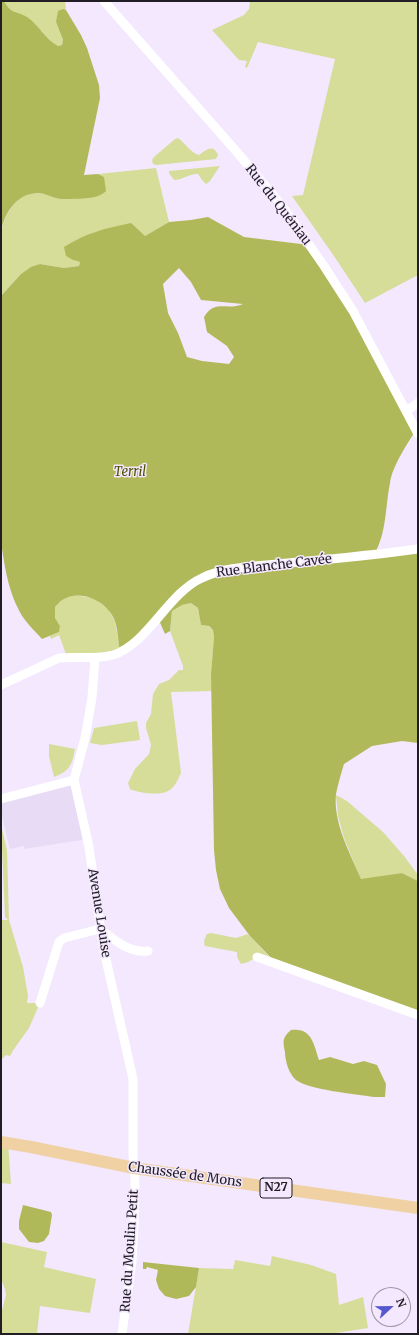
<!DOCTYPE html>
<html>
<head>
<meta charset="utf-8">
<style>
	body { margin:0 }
	#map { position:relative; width:419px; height:1335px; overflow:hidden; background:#f3e8fd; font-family:Merriweather,serif }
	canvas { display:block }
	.frame { position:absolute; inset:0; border:2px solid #211d24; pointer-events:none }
	.north { position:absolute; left:371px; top:1287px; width:40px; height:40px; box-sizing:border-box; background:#f3e8fd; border:1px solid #9f97a6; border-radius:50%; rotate:68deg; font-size:11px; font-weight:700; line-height:16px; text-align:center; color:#211d24 }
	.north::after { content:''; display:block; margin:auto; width:14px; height:18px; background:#5558cf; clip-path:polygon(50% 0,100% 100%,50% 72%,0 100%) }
</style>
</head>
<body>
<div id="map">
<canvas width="419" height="1335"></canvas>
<div class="frame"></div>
<div class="north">N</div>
</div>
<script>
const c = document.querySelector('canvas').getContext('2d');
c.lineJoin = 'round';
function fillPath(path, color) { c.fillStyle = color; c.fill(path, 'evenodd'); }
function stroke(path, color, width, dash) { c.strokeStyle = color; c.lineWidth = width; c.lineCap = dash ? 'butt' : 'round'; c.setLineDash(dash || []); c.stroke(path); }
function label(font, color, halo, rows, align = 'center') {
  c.font = font + ' Merriweather,serif'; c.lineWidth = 3; c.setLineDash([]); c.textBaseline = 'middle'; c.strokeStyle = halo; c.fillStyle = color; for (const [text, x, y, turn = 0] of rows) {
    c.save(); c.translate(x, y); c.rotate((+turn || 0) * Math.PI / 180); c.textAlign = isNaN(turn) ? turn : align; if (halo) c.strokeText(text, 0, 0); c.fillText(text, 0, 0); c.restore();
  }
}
const built = new Path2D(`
	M 73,780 L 88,839 L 24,849 L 24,846 L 10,849 L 1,812 L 1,799 Z`);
const green = new Path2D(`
	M 4,1 L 65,1 L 66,10 L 63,9 L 56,22 L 63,40 L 62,45 L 58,46 C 45,39 39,25 27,18 C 15,10 12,15 4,1 Z
	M 250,1 L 418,1 L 418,275 L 365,303 L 336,259 L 292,196 L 303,195 L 335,59 L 258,42 L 247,68 L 245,67 L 247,61 L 239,60 L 212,30 L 244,15 L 249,9 Z
	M 178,138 C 185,143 191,153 199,155 C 207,149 213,144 218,155 L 216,159 L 156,165 L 153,164 L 152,160 L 154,157 L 175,139 Z
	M 220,166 L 210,181 L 206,184 L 202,180 L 198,174 C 190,173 182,180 174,180 L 169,173 L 169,171 Z
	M 156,168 L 169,222 L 145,236 L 73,260 L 80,262 L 79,266 L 64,268 L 40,264 L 21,274 L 1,296 L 1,231 C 6,213 17,192 38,193 C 46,194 53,197 60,199 L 104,177 L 98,174 Z
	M 73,595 L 94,598 L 108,609 L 115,621 L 120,651 L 67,657 L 59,635 L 51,639 L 50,636 L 59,632 L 60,626 L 55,618 L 55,607 L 63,599 Z
	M 191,603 L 198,608 L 201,625 L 208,626 L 213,630 L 214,637 L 211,674 L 212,691 L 171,692 L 181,773 C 178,779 175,788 168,791 C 160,796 138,793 130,789 L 128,783 L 135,769 L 149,754 L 151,745 L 146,728 L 146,723 L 151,714 L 153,694 L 159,684 L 169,680 L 179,670 L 183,670 L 183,666 L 170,631 L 172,611 L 182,605 Z
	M 137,721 L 140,740 L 102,745 L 90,743 L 94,728 Z
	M 49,744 L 75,749 C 72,765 70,771 54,777 L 49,756 Z
	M 336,795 L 347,801 L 383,832 L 404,856 L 418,875 L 418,881 L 402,873 L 361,880 L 344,838 L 338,816 Z
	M 1,825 L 7,850 L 9,920 L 23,967 L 28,996 L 27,1003 L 40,1003 L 29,1028 L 14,1049 L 10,1056 L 6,1055 L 1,1060 L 1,920 L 8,920 L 5,917 Z
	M 211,933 L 236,938 L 248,934 L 276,964 L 257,957 L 248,962 L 241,964 L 237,957 L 237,952 L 205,946 C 203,942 205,938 207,934 Z
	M 1,1142 L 8,1143 L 11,1184 L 1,1183 Z
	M 1,1242 L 47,1252 L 44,1267 L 96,1279 L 90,1313 L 40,1306 L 37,1334 L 1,1334 L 1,1314 L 6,1295 L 5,1289 L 1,1279 Z
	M 272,1256 L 311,1265 L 336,1274 L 339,1305 L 363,1297 L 368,1328 L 330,1334 L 188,1334 L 199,1268 L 233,1269 L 235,1260 L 270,1266 Z`);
const forest = new Path2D(`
	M 1,1 L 4,1 C 12,15 15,10 27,17 C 39,25 45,39 58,46 L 62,45 L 63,40 L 56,22 L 58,11 L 63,9 L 66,10 L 81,35 L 87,48 L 99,85 L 100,98 L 84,175 L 98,174 L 104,177 L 106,191 C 104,193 101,195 98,196 C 91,199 69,199 61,199 C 53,198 45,193 37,193 C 16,194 5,213 1,231 Z
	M 208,217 L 244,237 L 309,245 L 324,266 L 416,430 C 407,444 392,467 390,483 C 385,508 387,532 374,555 L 418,549 L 418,743 L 402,741 L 372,746 L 344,764 C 341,774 338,784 336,794 C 333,823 350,853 361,879 L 402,873 L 418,881 L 418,1015 L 277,964 L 250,936 L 229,908 L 220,889 L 216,870 L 214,850 L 211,674 L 214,637 L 213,630 L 209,626 L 201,625 L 198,608 L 191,603 L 182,605 L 172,611 L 170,631 L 165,634 L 158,618 L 120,651 C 118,642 118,630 115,621 C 108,602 82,589 64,599 C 61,600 58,604 55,607 L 55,618 L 60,626 L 59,632 L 42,639 C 37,633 30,627 25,620 C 9,597 5,569 1,542 L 1,296 L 21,274 L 31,267 L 40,264 L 64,268 L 79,266 L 80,262 L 73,260 L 66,256 L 64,247 C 86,233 106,228 131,223 L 145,236 L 169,222 L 191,220 ZM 179,268 L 191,282 L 201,300 L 243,304 C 227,311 215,299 204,317 L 207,332 L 227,346 L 234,357 L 229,364 L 202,361 L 187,357 L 178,333 L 168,313 L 163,284 Z
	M 291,1030 C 312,1027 314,1045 319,1060 L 330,1057 L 353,1064 L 364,1061 L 377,1065 L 386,1084 L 385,1097 L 374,1097 C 356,1094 309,1090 296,1080 C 289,1074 285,1061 285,1052 C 283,1041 282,1038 291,1030 Z
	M 23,1205 L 51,1212 L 52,1215 L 49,1234 L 44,1241 L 38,1243 L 29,1242 L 19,1229 L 19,1221 Z
	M 143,1262 L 199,1268 L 196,1287 L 189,1296 L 176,1299 L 165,1296 L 159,1289 L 156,1280 L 158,1270 L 147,1267 L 146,1269 L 143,1269 Z`);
const minor = new Path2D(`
	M 104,1 L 236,151 L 283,207 L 324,266 L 353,311 L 418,434
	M 406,411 L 418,403
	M 95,658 L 92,698 L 85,738 L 74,780 L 89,847 L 103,946 L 133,1079 L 133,1155 L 135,1181 L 134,1225 L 132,1261 L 122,1334
	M 1,685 L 59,658 C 77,656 95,660 113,655 C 148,644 168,593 202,578 C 226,566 261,566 288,563 C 332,559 375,555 418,549
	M 1,799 L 74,780
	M 100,929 C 114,940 129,953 148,951
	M 257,957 L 418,1015
	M 40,1003 L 59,942 L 64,938 L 100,929`);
const major = new Path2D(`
	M 1,1142 L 31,1147 L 134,1168 L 418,1208`);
const shields = [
	[276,1188,32]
];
const shieldNames = [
	["N27",276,1188]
];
const streetNames = [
	["Rue du Quéniau",278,205,52],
	["Rue Blanche Cavée",274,566,-7],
	["Avenue Louise",99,913,81],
	["Chaussée de Mons",185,1175,8],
	["Rue du Moulin Petit",130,1251,-86]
];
const parkNames = [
	["Terril",130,472]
];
fillPath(built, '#e8dbf6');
fillPath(green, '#d5dd99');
fillPath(forest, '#b0b959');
stroke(minor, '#fff', 9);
stroke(major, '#efd1a4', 12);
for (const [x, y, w] of shields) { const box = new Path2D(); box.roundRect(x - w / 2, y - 10, w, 20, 3); c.fillStyle = '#f3e8fd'; c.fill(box); stroke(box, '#211d24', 1); }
label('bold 12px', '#211d24', null, shieldNames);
label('13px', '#211d24', '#f3e8fd', streetNames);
label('italic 13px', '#4b5005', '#f3e8fd', parkNames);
</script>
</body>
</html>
